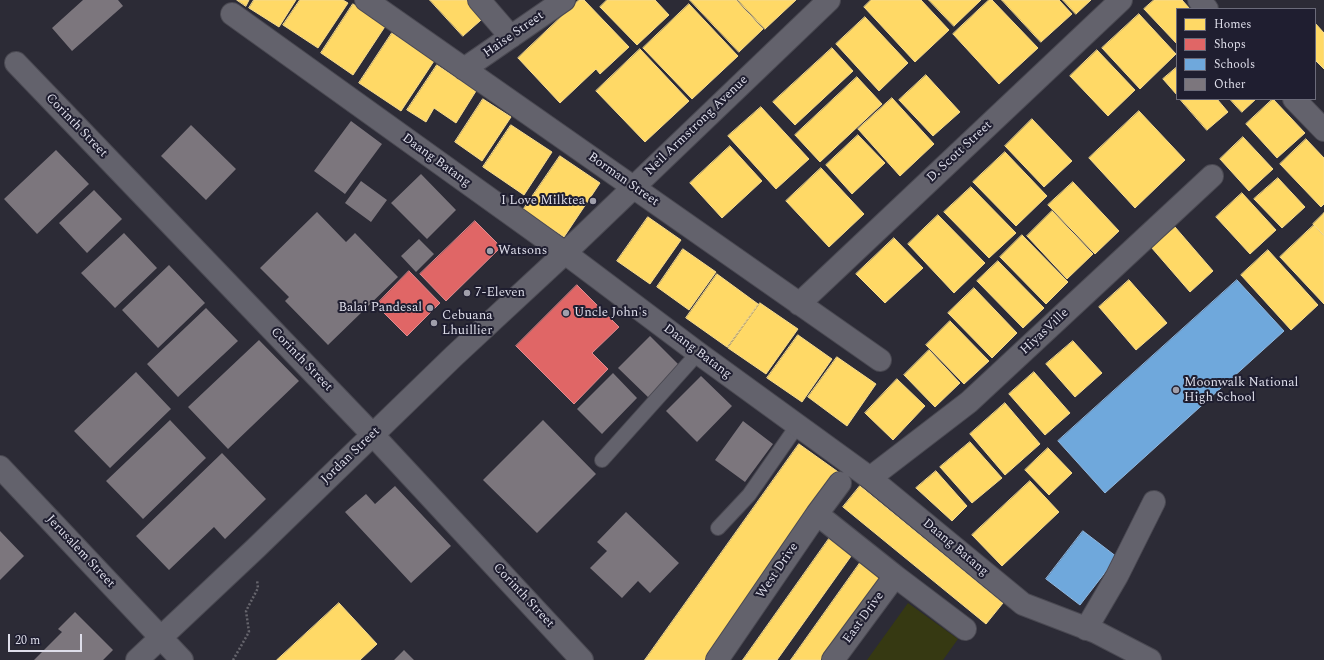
<!DOCTYPE html>
<html>
<head>
<meta charset="utf-8">
<style>
	body { margin:0 }
	#map { position:relative; width:1324px; height:660px; overflow:hidden; background:#2c2b36; font-family:Spectral,serif }
	canvas { display:block }
	.legend { position:absolute; left:1176px; top:8px; width:140px; height:92px; box-sizing:border-box; background:#1f1e30; border:1px solid #6b6b7a; margin:0; padding:5px 7px; list-style:none; font-size:12px; color:#dedeea }
	.legend li { display:flex; align-items:center; gap:8px; height:20px }
	.legend b { width:20px; border:1px solid #6b6b7a }
	.scale { position:absolute; left:8px; top:634px; width:74px; height:18px; box-sizing:border-box; border:2px solid #dedeea; border-top:0; padding-left:5px; font-size:12px; line-height:14px; white-space:nowrap; color:#dedeea; -webkit-text-stroke:3px #1f1e30; paint-order:stroke }
</style>
</head>
<body>
<div id="map">
<canvas width="1324" height="660"></canvas>
<ul class="legend">
<li><b style="height:11px;background:#ffd966"></b>Homes</li>
<li><b style="height:11px;background:#e06666"></b>Shops</li>
<li><b style="height:11px;background:#6fa8dc"></b>Schools</li>
<li><b style="height:11px;background:#7c767d"></b>Other</li>
</ul>
<div class="scale">20 m</div>
</div>
<script>
const c = document.querySelector('canvas').getContext('2d');
c.lineJoin = 'round';
function fillPath(path, color) { c.fillStyle = color; c.fill(path, 'evenodd'); }
function stroke(path, color, width, dash) { c.strokeStyle = color; c.lineWidth = width; c.lineCap = dash ? 'butt' : 'round'; c.setLineDash(dash || []); c.stroke(path); }
function label(font, color, halo, rows, align = 'center') {
  c.font = font + ' Spectral,serif'; c.lineWidth = 4; c.setLineDash([]); c.textBaseline = 'middle'; c.strokeStyle = halo; c.fillStyle = color; for (const [text, x, y, turn = 0] of rows) {
    c.save(); c.translate(x, y); c.rotate((+turn || 0) * Math.PI / 180); c.textAlign = isNaN(turn) ? turn : align; if (halo) c.strokeText(text, 0, 0); c.fillText(text, 0, 0); c.restore();
  }
}
const green = new Path2D(`
	M 908,603 L 958,639 L 943,660 L 867,660 Z`);
const homes = new Path2D(`
	M 237,0 L 249,0 L 246,6 Z
	M 254,0 L 296,0 L 279,27 L 249,8 Z
	M 300,0 L 343,0 L 348,3 L 318,48 L 283,25 Z
	M 430,0 L 477,0 L 489,13 L 463,36 Z
	M 579,0 L 584,0 L 629,47 L 600,74 L 596,69 L 560,103 L 518,58 Z
	M 607,0 L 655,0 L 669,15 L 637,45 L 600,7 Z
	M 690,0 L 736,0 L 763,29 L 739,52 Z
	M 738,0 L 796,0 L 765,29 Z
	M 871,0 L 921,0 L 949,30 L 915,62 L 864,7 Z
	M 929,0 L 981,0 L 954,26 Z
	M 989,0 L 992,0 L 1038,48 L 999,84 L 953,34 Z
	M 1002,0 L 1059,0 L 1072,14 L 1041,42 Z
	M 1063,0 L 1091,0 L 1076,14 Z
	M 1154,0 L 1182,0 L 1190,9 L 1177,9 L 1177,44 L 1144,9 Z
	M 353,4 L 386,25 L 353,75 L 321,53 Z
	M 689,4 L 738,56 L 692,99 L 643,48 Z
	M 1139,14 L 1176,54 L 1140,89 L 1102,48 Z
	M 865,17 L 908,63 L 879,91 L 836,44 Z
	M 1315,23 L 1324,33 L 1324,69 L 1315,60 Z
	M 392,33 L 434,61 L 401,111 L 359,83 Z
	M 832,48 L 853,71 L 795,125 L 773,102 Z
	M 640,49 L 689,101 L 645,142 L 596,91 Z
	M 1097,50 L 1135,90 L 1108,116 L 1070,76 Z
	M 437,65 L 476,91 L 456,123 L 434,108 L 426,122 L 407,110 Z
	M 1177,67 L 1177,95 L 1163,79 Z
	M 926,75 L 960,112 L 933,136 L 899,100 Z
	M 857,77 L 882,104 L 820,162 L 795,135 Z
	M 892,98 L 934,144 L 900,176 L 858,129 Z
	M 483,99 L 511,117 L 482,161 L 455,142 Z
	M 1180,99 L 1217,99 L 1228,112 L 1207,130 Z
	M 1230,99 L 1256,99 L 1242,112 Z
	M 1273,99 L 1305,133 L 1277,158 L 1246,124 Z
	M 761,107 L 809,159 L 776,189 L 728,136 Z
	M 1139,111 L 1185,160 L 1135,208 L 1089,158 Z
	M 1032,119 L 1072,161 L 1044,187 L 1005,146 Z
	M 511,125 L 552,152 L 524,195 L 483,167 Z
	M 858,135 L 885,163 L 852,194 L 826,165 Z
	M 1243,137 L 1273,169 L 1249,191 L 1220,159 Z
	M 1306,139 L 1324,158 L 1324,204 L 1321,207 L 1280,164 Z
	M 730,146 L 762,181 L 722,218 L 690,183 Z
	M 1005,152 L 1047,196 L 1016,226 L 973,182 Z
	M 560,156 L 600,183 L 564,237 L 523,210 Z
	M 821,168 L 864,214 L 829,247 L 786,201 Z
	M 1278,178 L 1305,207 L 1282,228 L 1254,199 Z
	M 1073,182 L 1119,231 L 1095,254 L 1048,205 Z
	M 971,187 L 1016,233 L 989,258 L 944,212 Z
	M 1242,193 L 1276,230 L 1250,254 L 1216,217 Z
	M 1052,211 L 1093,254 L 1067,279 L 1027,236 Z
	M 1324,213 L 1324,235 L 1313,224 Z
	M 938,215 L 985,263 L 954,293 L 908,244 Z
	M 648,217 L 681,240 L 650,284 L 617,261 Z
	M 1314,225 L 1324,236 L 1324,304 L 1280,257 Z
	M 1175,227 L 1213,271 L 1190,292 L 1151,247 Z
	M 1022,235 L 1068,282 L 1046,304 L 1000,257 Z
	M 894,238 L 923,268 L 885,303 L 856,274 Z
	M 683,249 L 716,272 L 689,310 L 657,287 Z
	M 1268,250 L 1318,305 L 1291,330 L 1241,275 Z
	M 998,261 L 1044,308 L 1023,328 L 977,281 Z
	M 717,274 L 758,304 L 727,347 L 686,318 Z
	M 1129,280 L 1167,323 L 1136,350 L 1099,307 Z
	M 974,288 L 1017,333 L 992,358 L 948,313 Z
	M 760,303 L 798,329 L 766,374 L 728,348 Z
	M 950,321 L 989,361 L 964,384 L 926,345 Z
	M 798,335 L 832,359 L 802,402 L 767,378 Z
	M 1073,341 L 1102,373 L 1075,397 L 1046,364 Z
	M 929,350 L 960,383 L 935,407 L 904,375 Z
	M 837,357 L 876,384 L 847,426 L 808,397 Z
	M 1034,372 L 1070,413 L 1045,435 L 1009,394 Z
	M 897,379 L 925,406 L 893,440 L 865,413 Z
	M 1005,403 L 1040,444 L 1005,475 L 970,434 Z
	M 970,442 L 1002,478 L 972,503 L 940,467 Z
	M 799,444 L 841,474 L 709,660 L 645,660 Z
	M 1048,448 L 1072,473 L 1049,495 L 1025,470 Z
	M 936,471 L 967,506 L 952,521 L 916,488 Z
	M 1030,481 L 1059,512 L 1002,566 L 972,535 Z
	M 860,486 L 1003,603 L 986,624 L 843,507 Z
	M 831,536 L 854,552 L 777,660 L 743,660 Z
	M 860,563 L 883,580 L 826,660 L 791,660 Z
	M 339,603 L 377,644 L 360,660 L 277,660 Z`);
const shops = new Path2D(`
	M 475,221 L 501,247 L 446,301 L 420,274 Z
	M 409,271 L 440,303 L 407,336 L 376,305 Z
	M 577,285 L 619,327 L 592,353 L 608,369 L 574,404 L 516,346 Z`);
const schools = new Path2D(`
	M 1237,280 L 1284,331 L 1105,493 L 1058,441 Z
	M 1083,531 L 1117,557 L 1080,605 L 1046,579 Z`);
const building = new Path2D(`
	M 83,0 L 118,0 L 123,6 L 72,51 L 52,28 Z
	M 351,121 L 382,144 L 345,194 L 314,171 Z
	M 191,125 L 236,169 L 206,200 L 161,156 Z
	M 56,150 L 89,184 L 37,234 L 4,199 Z
	M 421,174 L 456,210 L 427,239 L 391,203 Z
	M 361,181 L 387,200 L 371,222 L 345,203 Z
	M 94,190 L 122,219 L 87,253 L 59,223 Z
	M 317,212 L 346,242 L 355,233 L 398,277 L 328,345 L 285,301 L 289,297 L 260,268 Z
	M 124,233 L 157,268 L 115,308 L 81,273 Z
	M 419,239 L 434,254 L 416,272 L 401,256 Z
	M 169,265 L 205,303 L 158,348 L 122,310 Z
	M 206,308 L 238,341 L 178,397 L 147,364 Z
	M 650,336 L 681,367 L 650,399 L 618,368 Z
	M 259,340 L 299,381 L 228,449 L 188,407 Z
	M 136,372 L 171,409 L 110,468 L 74,431 Z
	M 613,373 L 637,398 L 602,434 L 577,409 Z
	M 701,376 L 732,406 L 697,442 L 666,411 Z
	M 170,420 L 206,458 L 143,519 L 106,481 Z
	M 543,420 L 596,474 L 537,533 L 483,480 Z
	M 743,421 L 773,444 L 745,482 L 715,460 Z
	M 222,453 L 266,499 L 225,539 L 214,527 L 169,570 L 136,536 Z
	M 395,486 L 451,546 L 411,583 L 345,512 L 366,494 L 375,504 Z
	M 626,512 L 679,563 L 650,593 L 638,581 L 622,598 L 590,568 L 607,551 L 597,542 Z
	M 0,531 L 24,556 L 0,580 Z
	M 75,612 L 113,650 L 103,660 L 34,660 L 62,632 L 58,629 Z
	M 404,650 L 414,660 L 394,660 Z`);
const path = new Path2D(`
	M 233,660 L 249,632 L 246,611 L 258,588 L 257,580`);
const service = new Path2D(`
	M 602,460 L 698,353
	M 718,528 L 749,495 L 797,426`);
const minor = new Path2D(`
	M 366,0 L 880,360
	M 479,0 L 511,37
	M 1199,0 L 1207,9
	M 232,14 L 565,253 L 698,353 L 870,478 L 1023,604 L 1096,632 L 1150,660
	M 16,63 L 373,435 L 582,660
	M 464,69 L 564,0
	M 1294,99 L 1324,130
	M 799,304 L 1121,0
	M 0,467 L 182,660
	M 870,478 L 969,402 L 1212,176
	M 817,514 L 895,576 L 965,629
	M 1086,629 L 1117,576 L 1154,502
	M 137,660 L 256,548 L 454,356 L 565,253 L 829,0
	M 717,660 L 817,514 L 840,483
	M 833,660 L 895,576`);
const markers = [
	[593,201,4,"#a09fab"],
	[490,251,4,"#a09fab"],
	[467,293,4,"#a09fab"],
	[430,308,4,"#a09fab"],
	[566,313,4,"#a09fab"],
	[434,323,4,"#a09fab"],
	[1176,390,4,"#a09fab"]
];
const streetNames = [
	["Haise Street",514,35,-35],
	["Corinth Street",76,126,46],
	["Neil Armstrong Avenue",697,126,-44],
	["D. Scott Street",960,152,-43],
	["Daang Batang",436,161,36],
	["Borman Street",623,180,35],
	["HiyasVille",1045,332,-43],
	["Daang Batang",697,352,37],
	["Corinth Street",301,360,46],
	["Jordan Street",351,456,-44],
	["Daang Batang",955,548,40],
	["Jerusalem Street",80,552,47],
	["West Drive",778,571,-56],
	["Corinth Street",523,596,47],
	["East Drive",864,618,-54]
];
const poiNames = [
	["I Love Milktea",585,201,"right"],
	["Watsons",498,251],
	["7-Eleven",475,293],
	["Balai Pandesal",422,308,"right"],
	["Uncle John's",574,313],
	["Cebuana",442,316],
	["Lhuillier",442,331],
	["Moonwalk National",1184,383],
	["High School",1184,398]
];
fillPath(green, '#363912');
fillPath(homes, '#ffd966');
stroke(homes, '#f5da8e', 1);
fillPath(shops, '#e06666');
stroke(shops, '#df8a8e', 1);
fillPath(schools, '#6fa8dc');
stroke(schools, '#90b8e0', 1);
fillPath(building, '#7c767d');
stroke(service, '#4a4952', 16);
stroke(minor, '#4a4952', 24);
stroke(path, '#66656d', 2.5, [2, 2]);
stroke(service, '#63626c', 14);
stroke(minor, '#63626c', 22);
for (const [x, y, r, color] of markers) { const dot = new Path2D(); dot.arc(x, y, r, 0, 2 * Math.PI); c.fillStyle = color; c.fill(dot); stroke(dot, '#1f1e30', 1.5); }
label('13px', '#dedeea', '#1f1e30', streetNames);
label('13px', '#dedeea', '#1f1e30', poiNames, 'left');
</script>
</body>
</html>
